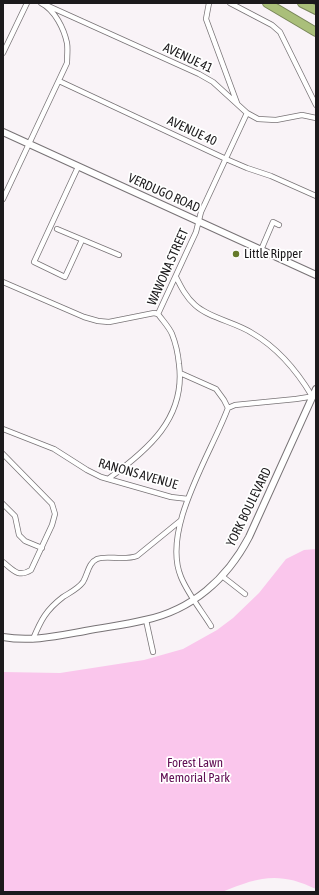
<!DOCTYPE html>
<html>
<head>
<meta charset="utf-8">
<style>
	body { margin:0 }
	#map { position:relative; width:319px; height:895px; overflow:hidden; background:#f9f3f7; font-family:"Asap Condensed",sans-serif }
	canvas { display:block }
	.frame { position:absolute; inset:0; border:4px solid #1c1a1c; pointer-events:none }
</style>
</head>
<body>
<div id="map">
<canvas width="319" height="895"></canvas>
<div class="frame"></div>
</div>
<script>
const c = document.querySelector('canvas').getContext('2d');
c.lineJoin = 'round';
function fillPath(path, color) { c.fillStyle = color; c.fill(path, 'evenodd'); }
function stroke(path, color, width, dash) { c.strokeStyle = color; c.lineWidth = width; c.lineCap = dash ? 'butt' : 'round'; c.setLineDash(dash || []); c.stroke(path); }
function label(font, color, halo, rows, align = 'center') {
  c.font = font + ' "Asap Condensed",sans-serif'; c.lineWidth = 3.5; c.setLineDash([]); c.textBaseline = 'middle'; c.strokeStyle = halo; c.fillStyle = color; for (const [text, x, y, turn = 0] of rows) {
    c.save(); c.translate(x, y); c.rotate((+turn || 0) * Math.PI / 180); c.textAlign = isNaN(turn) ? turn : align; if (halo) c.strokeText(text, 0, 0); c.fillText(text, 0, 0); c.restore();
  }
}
const green = new Path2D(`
	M 316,549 L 316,889 C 279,871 258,877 222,892 L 3,892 L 3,672 L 60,673 L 144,660 L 183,649 L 217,630 L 233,618 L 259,593 L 286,559 L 304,550 Z`);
const street = new Path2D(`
	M 209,3 L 206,19 L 237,103
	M 230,3 L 272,25 L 280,32 L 316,105
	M 46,5 L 199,74 L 213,82 L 247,113 L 258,119 L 276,120 L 302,115 L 316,118
	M 3,53 L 27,3
	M 59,81 L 226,159 L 247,168 L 271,176 L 316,196
	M 78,167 L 34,262 L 65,277 L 82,240
	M 3,199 L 67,63 C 67,57 68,49 67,43 C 64,29 55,10 41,3
	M 57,229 L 119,255
	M 261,250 L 273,222 L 279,225
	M 176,277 C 181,287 186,297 195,305 C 209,318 235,322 252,333 C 278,348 297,371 312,396
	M 3,282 L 84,317 L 98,321 L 109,322 L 154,313 L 158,314
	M 180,373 L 216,389 L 224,400 L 228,408 C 211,454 161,529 181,577 C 188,594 201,610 211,626
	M 228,408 L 235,405 L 296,399 L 315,396
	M 3,429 L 54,449 L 87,470 L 101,477 L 171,497 L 188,499
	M 3,454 L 52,504 L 55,514 L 52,525 L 31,570 C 18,578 13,570 3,562
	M 108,479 C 148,450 186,418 179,364 C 178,354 176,344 172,334 C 169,327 163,321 158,314 L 196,232 L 201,212 L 247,113
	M 3,504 L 15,516 L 19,535 L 25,541 L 42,548
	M 222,576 L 245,594
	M 146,620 L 153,652
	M 33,639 C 41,620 46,610 63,597 C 69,593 78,589 83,582 C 88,574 88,563 97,559 C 106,555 124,561 137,556 L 180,521`);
const secondary = new Path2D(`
	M 3,132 L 316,275
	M 3,637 C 31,642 57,636 85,631 C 105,627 125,625 145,620 C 192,610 227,579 249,537 L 316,389`);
const highway = new Path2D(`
	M 267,3 L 316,32
	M 302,3 L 316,10`);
const markers = [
	[236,254,4,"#667b2b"]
];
const streetNames = [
	["AVENUE 41",188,58,25],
	["AVENUE 40",192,131,25],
	["VERDUGO ROAD",164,193,24],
	["WAWONA STREET",168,267,-66],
	["RANONS AVENUE",138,474,16],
	["YORK BOULEVARD",249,507,-64]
];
const poiNames = [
	["Little Ripper",244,254]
];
const parkNames = [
	["Forest Lawn",195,763],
	["Memorial Park",195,778]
];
fillPath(green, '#fac6ec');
stroke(street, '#787376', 6);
stroke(secondary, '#787376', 8);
stroke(highway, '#788559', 10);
stroke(street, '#fff', 4.5);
stroke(secondary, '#fff', 6);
stroke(highway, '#aabf7a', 8);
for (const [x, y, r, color] of markers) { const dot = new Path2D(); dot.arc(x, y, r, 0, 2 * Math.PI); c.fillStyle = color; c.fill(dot); stroke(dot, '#fff', 1.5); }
label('13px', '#1c1a1c', '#fff', streetNames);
label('13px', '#1c1a1c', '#fff', poiNames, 'left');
label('13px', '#610f54', '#fff', parkNames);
</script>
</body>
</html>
